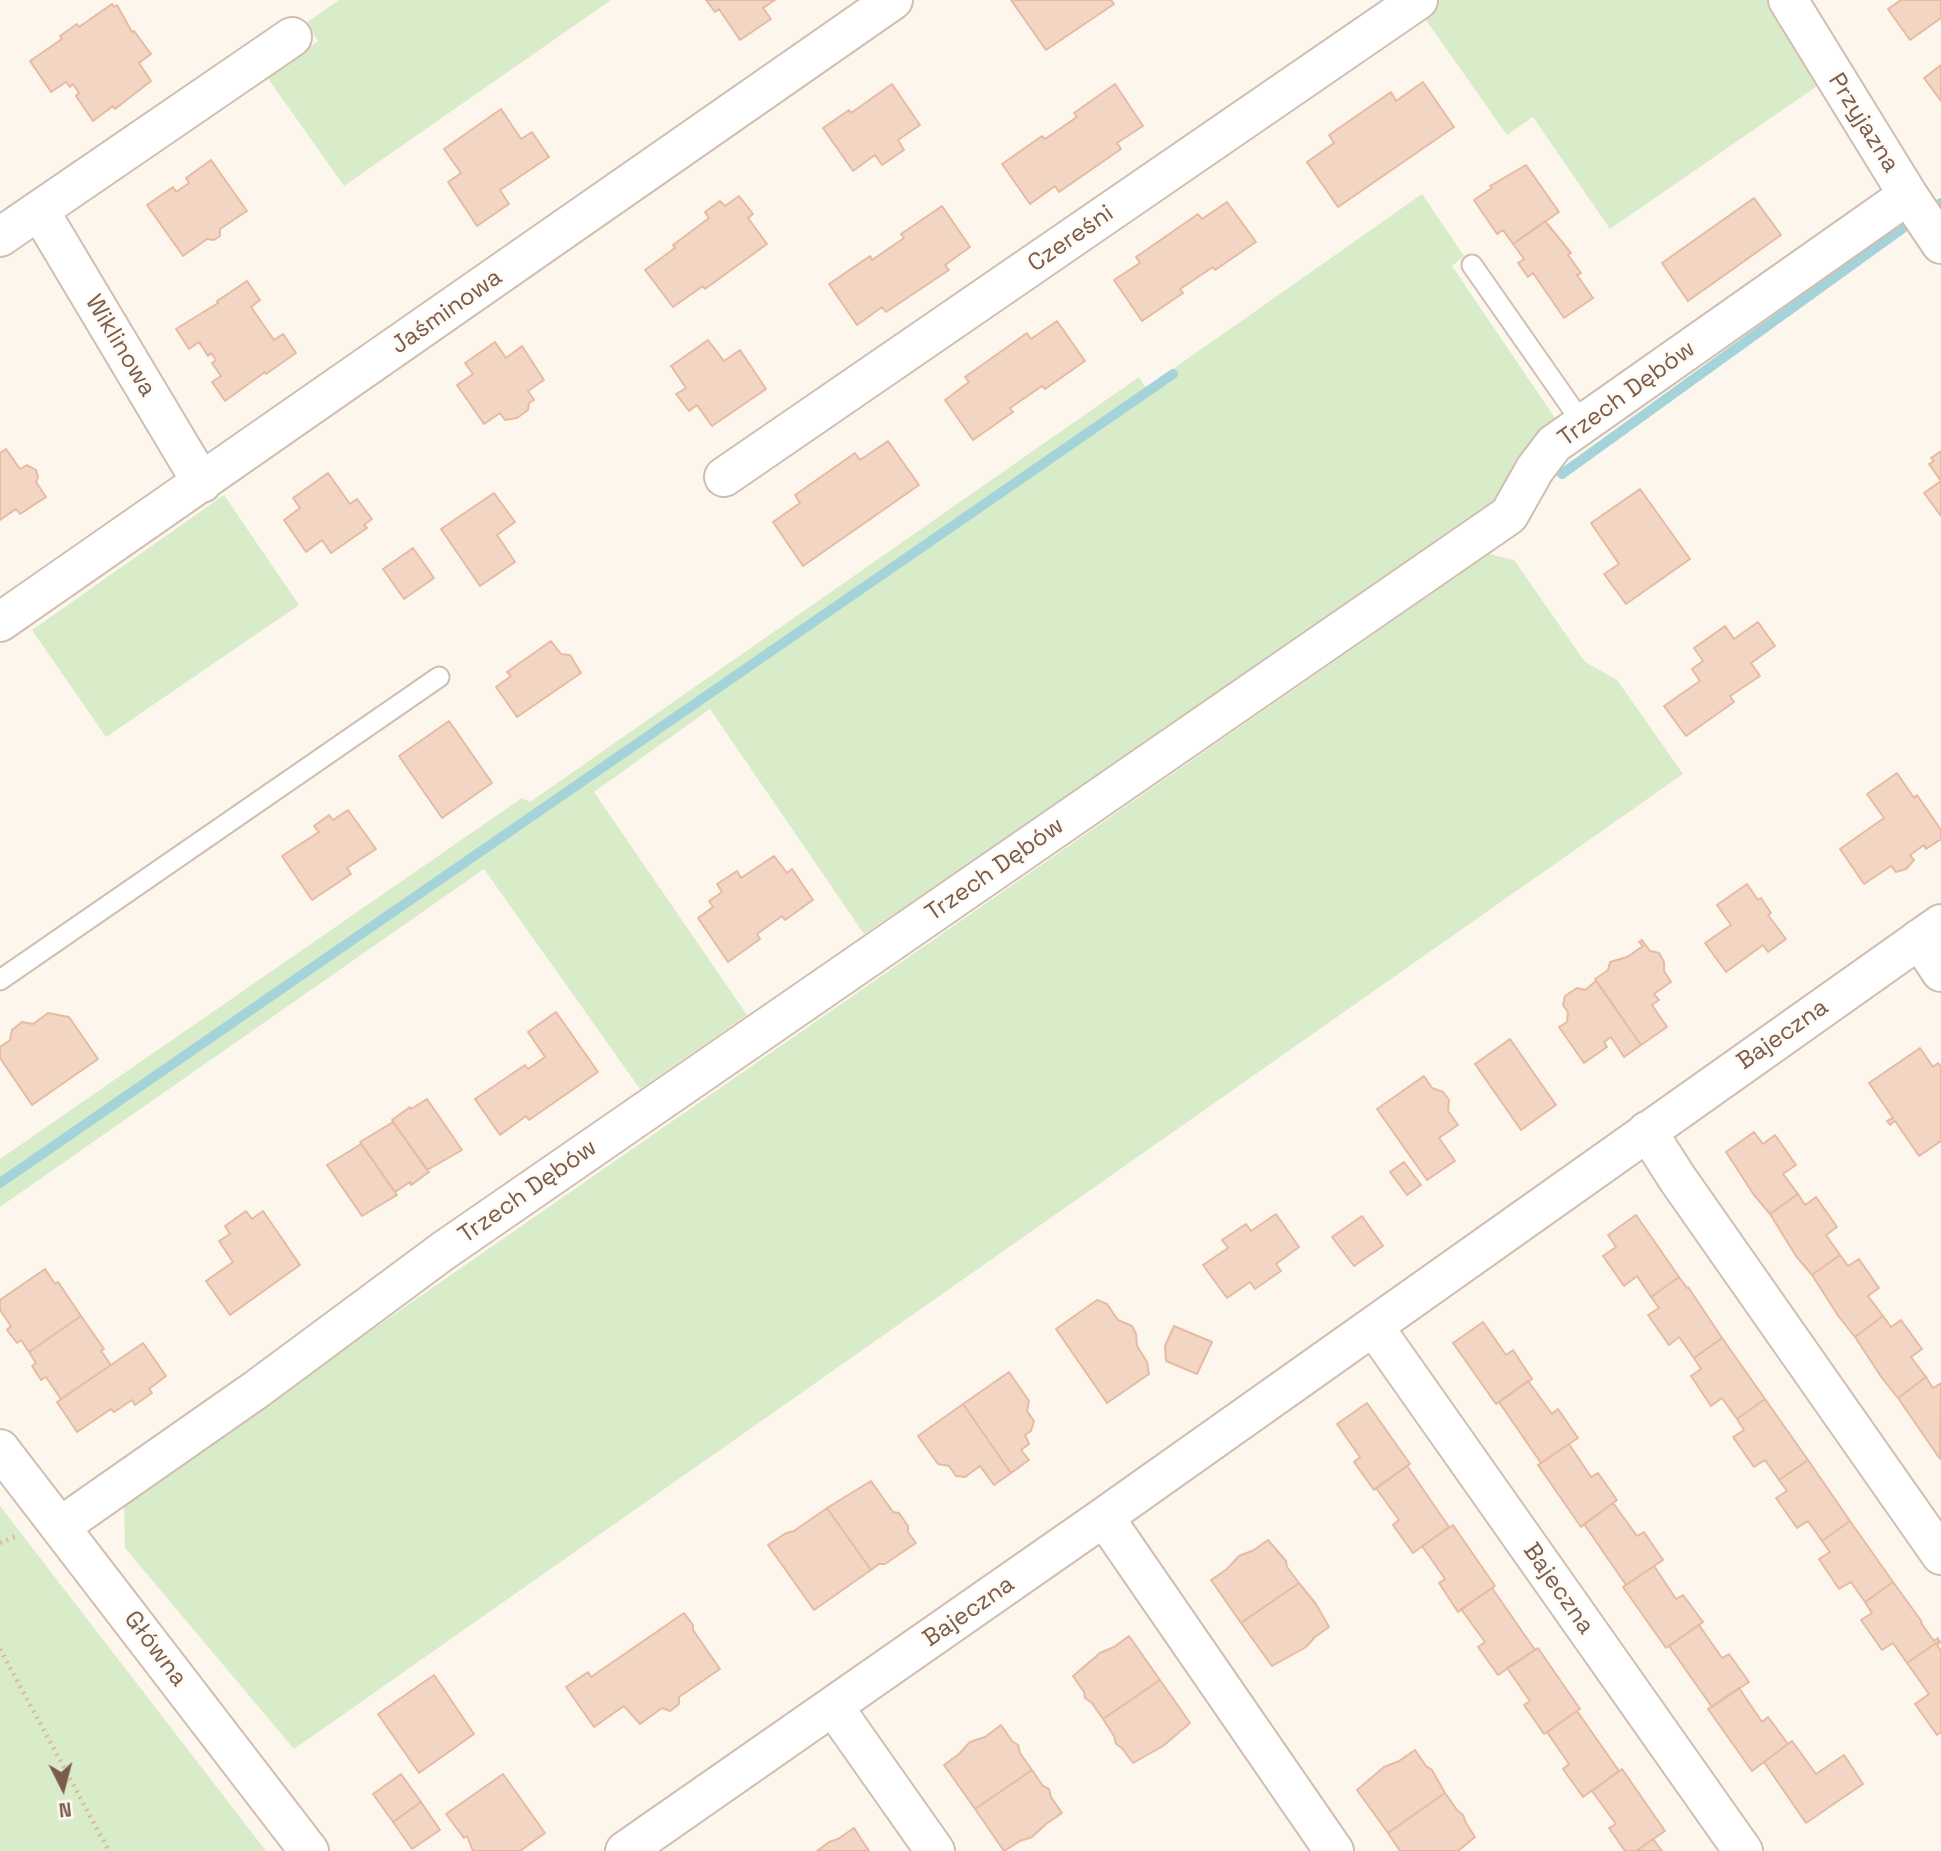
<!DOCTYPE html>
<html>
<head>
<meta charset="utf-8">
<style>
	body { margin:0 }
	#map { position:relative; width:1941px; height:1851px; overflow:hidden; background:#fdf6ec; font-family:"Space Grotesk",sans-serif }
	canvas { display:block }
	.north { position:absolute; left:28px; top:1753px; width:70px; height:70px; -webkit-text-stroke:5px #fffaf3; paint-order:stroke; rotate:174deg; font-size:19px; font-weight:700; line-height:28px; text-align:center; color:#7a5c4d }
	.north::after { content:''; display:block; margin:auto; width:24px; height:32px; background:#7a5c4d; clip-path:polygon(50% 0,100% 100%,50% 72%,0 100%) }
</style>
</head>
<body>
<div id="map">
<canvas width="1941" height="1851"></canvas>
<div class="north">N</div>
</div>
<script>
const c = document.querySelector('canvas').getContext('2d');
c.lineJoin = 'round';
function fillPath(path, color) { c.fillStyle = color; c.fill(path, 'evenodd'); }
function stroke(path, color, width, dash) { c.strokeStyle = color; c.lineWidth = width; c.lineCap = dash ? 'butt' : 'round'; c.setLineDash(dash || []); c.stroke(path); }
function label(font, color, halo, rows, align = 'center') {
  c.font = font + ' "Space Grotesk",sans-serif'; c.lineWidth = 5; c.setLineDash([]); c.textBaseline = 'middle'; c.strokeStyle = halo; c.fillStyle = color; for (const [text, x, y, turn = 0] of rows) {
    c.save(); c.translate(x, y); c.rotate((+turn || 0) * Math.PI / 180); c.textAlign = isNaN(turn) ? turn : align; if (halo) c.strokeText(text, 0, 0); c.fillText(text, 0, 0); c.restore();
  }
}
const green = new Path2D(`
	M 339,0 L 611,0 L 344,186 L 267,77 L 318,41 L 306,23 Z
	M 1439,0 L 1771,0 L 1820,84 L 1610,229 L 1533,117 L 1507,135 L 1421,13 Z
	M 1422,194 L 1464,256 L 1452,266 L 1561,427 L 1499,507 L 864,934 L 710,709 L 594,792 L 747,1015 L 640,1089 L 484,869 L 0,1207 L 0,1159 L 522,798 L 530,802 L 1139,377 L 1146,388 Z
	M 224,495 L 299,605 L 106,737 L 32,630 Z
	M 1489,554 L 1514,560 L 1585,662 L 1617,680 L 1683,774 L 294,1749 L 125,1548 L 124,1502 Z
	M 0,1506 L 266,1851 L 0,1851 Z`);
const stream = new Path2D(`
	M 1938,205 L 1941,203
	M 1562,474 L 1903,228
	M 0,1183 L 1173,374`);
const building = new Path2D(`
	M 706,0 L 775,0 L 763,8 L 771,19 L 740,40 L 719,9 L 715,12 Z
	M 1011,0 L 1111,0 L 1114,4 L 1046,50 Z
	M 1901,0 L 1941,0 L 1941,18 L 1910,40 L 1888,9 Z
	M 112,4 L 114,7 L 117,5 L 132,32 L 134,31 L 151,54 L 139,63 L 151,81 L 115,109 L 113,106 L 93,121 L 76,96 L 79,93 L 73,84 L 70,87 L 66,82 L 51,92 L 30,61 L 62,39 L 60,36 L 77,24 L 79,27 Z
	M 1941,65 L 1941,101 L 1924,78 Z
	M 1423,82 L 1454,127 L 1338,207 L 1307,162 L 1334,143 L 1329,135 L 1391,92 L 1396,101 Z
	M 892,84 L 920,125 L 898,140 L 904,150 L 882,165 L 875,155 L 853,171 L 823,128 L 849,110 L 851,113 Z
	M 1115,84 L 1143,126 L 1117,143 L 1121,149 L 1059,192 L 1055,186 L 1030,204 L 1002,164 L 1042,136 L 1045,139 L 1077,117 L 1074,113 Z
	M 501,109 L 521,139 L 532,132 L 549,157 L 500,190 L 509,204 L 477,226 L 448,182 L 461,173 L 444,149 Z
	M 211,160 L 247,211 L 220,229 L 220,236 L 214,240 L 207,239 L 183,256 L 147,205 L 173,187 L 176,192 L 189,183 L 186,178 Z
	M 1526,165 L 1559,212 L 1513,244 L 1503,230 L 1497,234 L 1474,200 L 1492,188 L 1490,186 Z
	M 739,196 L 753,214 L 748,218 L 767,244 L 705,289 L 703,286 L 673,307 L 645,270 L 675,248 L 673,245 L 709,218 L 705,212 L 720,201 L 725,206 Z
	M 1754,198 L 1781,235 L 1688,301 L 1662,263 Z
	M 1227,202 L 1256,242 L 1215,270 L 1213,267 L 1180,289 L 1183,293 L 1142,321 L 1114,280 L 1140,263 L 1136,257 L 1198,214 L 1202,219 Z
	M 942,206 L 970,247 L 945,265 L 949,270 L 886,312 L 882,307 L 857,325 L 829,284 L 870,256 L 872,260 L 904,238 L 901,234 Z
	M 1545,221 L 1571,253 L 1568,255 L 1581,273 L 1577,275 L 1593,298 L 1564,318 L 1533,273 L 1528,277 L 1518,263 L 1524,259 L 1513,244 Z
	M 247,281 L 260,300 L 251,307 L 274,340 L 283,334 L 296,353 L 266,374 L 265,372 L 225,401 L 212,382 L 221,376 L 212,363 L 216,360 L 211,353 L 208,356 L 199,342 L 189,349 L 176,329 L 218,303 L 217,301 Z
	M 1057,321 L 1085,361 L 1045,389 L 1042,386 L 1010,408 L 1013,412 L 973,440 L 945,400 L 969,382 L 965,377 L 1027,333 L 1031,339 Z
	M 708,340 L 724,361 L 740,350 L 766,389 L 712,426 L 697,405 L 689,411 L 676,394 L 686,388 L 671,366 Z
	M 495,342 L 506,358 L 522,346 L 544,380 L 528,391 L 534,400 L 529,403 L 528,410 L 517,418 L 505,420 L 500,413 L 484,424 L 457,385 L 473,374 L 465,363 Z
	M 888,441 L 919,485 L 803,566 L 773,522 L 800,503 L 795,495 L 855,453 L 860,460 Z
	M 6,449 L 20,469 L 27,465 L 36,470 L 38,477 L 36,482 L 46,497 L 20,514 L 16,509 L 0,520 L 0,453 Z
	M 1941,451 L 1941,516 L 1924,493 L 1941,481 L 1929,464 L 1934,461 L 1931,458 Z
	M 328,473 L 350,504 L 357,499 L 372,519 L 364,525 L 367,528 L 331,553 L 322,540 L 306,552 L 284,520 L 300,508 L 293,498 Z
	M 1640,489 L 1690,559 L 1626,604 L 1604,574 L 1619,564 L 1591,523 Z
	M 494,493 L 515,522 L 497,535 L 515,562 L 480,586 L 441,529 Z
	M 413,548 L 434,578 L 404,599 L 383,569 Z
	M 1758,622 L 1775,646 L 1751,663 L 1760,676 L 1730,696 L 1734,702 L 1686,736 L 1664,706 L 1700,681 L 1692,669 L 1703,661 L 1694,648 L 1725,626 L 1734,639 Z
	M 551,641 L 561,654 L 570,655 L 581,673 L 517,717 L 496,687 L 511,676 L 507,672 Z
	M 449,721 L 492,783 L 442,818 L 399,756 Z
	M 1897,773 L 1914,798 L 1917,795 L 1941,830 L 1941,839 L 1926,849 L 1924,845 L 1910,855 L 1914,860 L 1906,869 L 1896,872 L 1891,866 L 1864,884 L 1840,849 L 1884,818 L 1867,794 Z
	M 348,810 L 376,849 L 347,868 L 351,874 L 312,900 L 282,856 L 319,832 L 314,826 L 329,815 L 333,820 Z
	M 774,856 L 787,873 L 792,869 L 813,900 L 785,920 L 782,916 L 757,934 L 760,939 L 728,962 L 698,918 L 713,907 L 709,901 L 722,892 L 717,884 L 737,871 L 741,878 Z
	M 1747,884 L 1758,900 L 1761,898 L 1771,913 L 1768,915 L 1786,939 L 1768,952 L 1763,945 L 1726,972 L 1705,943 L 1731,925 L 1717,905 Z
	M 1642,940 L 1650,951 L 1659,953 L 1664,962 L 1664,971 L 1671,982 L 1654,994 L 1659,1000 L 1652,1005 L 1667,1027 L 1641,1045 L 1595,979 L 1608,970 L 1610,962 L 1627,957 L 1643,946 L 1639,942 Z
	M 1596,981 L 1641,1045 L 1624,1057 L 1611,1037 L 1604,1042 L 1607,1047 L 1584,1063 L 1559,1027 L 1567,1022 L 1568,1012 L 1563,1005 L 1565,996 L 1577,988 L 1585,990 Z
	M 556,1012 L 598,1072 L 529,1120 L 526,1116 L 500,1135 L 475,1099 L 525,1065 L 528,1069 L 545,1057 L 528,1032 Z
	M 48,1013 L 69,1017 L 98,1059 L 32,1105 L 0,1058 L 0,1047 L 10,1040 L 12,1030 L 22,1022 L 33,1024 Z
	M 1510,1039 L 1556,1105 L 1521,1130 L 1475,1064 Z
	M 1920,1048 L 1933,1067 L 1938,1063 L 1941,1067 L 1941,1141 L 1919,1156 L 1895,1121 L 1890,1125 L 1887,1121 L 1893,1118 L 1869,1083 Z
	M 1424,1076 L 1432,1088 L 1443,1092 L 1449,1100 L 1448,1111 L 1458,1125 L 1439,1138 L 1455,1161 L 1427,1180 L 1377,1109 Z
	M 427,1099 L 462,1150 L 427,1170 L 392,1120 L 410,1107 L 411,1109 Z
	M 393,1122 L 429,1172 L 411,1185 L 410,1182 L 395,1192 L 360,1142 Z
	M 1754,1132 L 1763,1144 L 1775,1135 L 1796,1165 L 1783,1174 L 1798,1194 L 1770,1214 L 1754,1195 L 1726,1152 Z
	M 361,1144 L 397,1195 L 362,1216 L 327,1165 Z
	M 1404,1162 L 1421,1185 L 1407,1195 L 1390,1172 Z
	M 1798,1194 L 1805,1205 L 1816,1197 L 1837,1227 L 1826,1235 L 1840,1255 L 1812,1275 L 1796,1256 L 1770,1214 Z
	M 246,1211 L 252,1219 L 263,1211 L 300,1265 L 230,1315 L 206,1281 L 233,1262 L 219,1241 L 230,1234 L 225,1226 Z
	M 1276,1214 L 1299,1247 L 1276,1264 L 1281,1271 L 1255,1289 L 1250,1282 L 1227,1298 L 1203,1265 L 1228,1248 L 1222,1240 L 1246,1224 L 1251,1231 Z
	M 1636,1215 L 1679,1277 L 1651,1297 L 1637,1276 L 1624,1286 L 1603,1256 L 1616,1247 L 1608,1235 Z
	M 1362,1216 L 1383,1246 L 1354,1266 L 1332,1237 Z
	M 1840,1255 L 1848,1266 L 1859,1259 L 1879,1288 L 1868,1296 L 1883,1316 L 1855,1337 L 1839,1317 L 1812,1275 Z
	M 45,1269 L 55,1284 L 58,1282 L 81,1316 L 29,1352 L 21,1340 L 17,1343 L 7,1330 L 11,1326 L 0,1310 L 0,1300 Z
	M 1679,1277 L 1687,1288 L 1688,1287 L 1722,1338 L 1694,1358 L 1679,1337 L 1669,1345 L 1648,1315 L 1659,1308 L 1651,1297 Z
	M 1097,1300 L 1107,1304 L 1118,1320 L 1132,1326 L 1136,1334 L 1137,1346 L 1147,1362 L 1149,1374 L 1107,1403 L 1056,1329 Z
	M 81,1316 L 104,1349 L 101,1351 L 111,1365 L 61,1399 L 46,1377 L 41,1380 L 32,1366 L 36,1363 L 29,1352 Z
	M 1883,1316 L 1891,1327 L 1901,1320 L 1922,1349 L 1911,1357 L 1926,1377 L 1898,1398 L 1882,1378 L 1855,1337 Z
	M 1483,1322 L 1506,1355 L 1513,1350 L 1532,1379 L 1496,1404 L 1453,1343 Z
	M 1174,1326 L 1212,1342 L 1197,1374 L 1166,1361 L 1165,1346 Z
	M 1722,1338 L 1765,1399 L 1737,1419 L 1722,1398 L 1711,1406 L 1691,1376 L 1701,1369 L 1694,1358 Z
	M 143,1343 L 166,1376 L 149,1389 L 152,1393 L 135,1405 L 132,1400 L 114,1412 L 111,1409 L 77,1432 L 57,1402 Z
	M 1009,1372 L 1029,1401 L 1027,1411 L 1034,1421 L 1031,1431 L 1025,1435 L 1029,1444 L 1021,1450 L 1029,1460 L 1011,1473 L 963,1404 Z
	M 1926,1377 L 1933,1388 L 1941,1383 L 1940,1459 L 1898,1398 Z
	M 1528,1381 L 1552,1414 L 1558,1409 L 1578,1438 L 1541,1463 L 1499,1402 Z
	M 1765,1399 L 1808,1460 L 1779,1480 L 1765,1460 L 1754,1467 L 1733,1437 L 1744,1430 L 1737,1419 Z
	M 1367,1403 L 1410,1464 L 1374,1490 L 1354,1462 L 1360,1457 L 1337,1424 Z
	M 963,1404 L 1011,1473 L 994,1485 L 980,1466 L 965,1477 L 956,1476 L 949,1466 L 938,1464 L 918,1436 Z
	M 1569,1444 L 1591,1477 L 1598,1473 L 1617,1500 L 1581,1527 L 1538,1465 Z
	M 1808,1460 L 1850,1521 L 1822,1541 L 1808,1521 L 1797,1528 L 1776,1498 L 1787,1491 L 1779,1480 Z
	M 1407,1466 L 1449,1527 L 1413,1553 L 1393,1525 L 1399,1520 L 1376,1488 Z
	M 871,1481 L 893,1512 L 899,1513 L 908,1526 L 908,1532 L 916,1543 L 885,1564 L 879,1564 L 871,1570 L 827,1508 Z
	M 1613,1503 L 1637,1536 L 1644,1532 L 1663,1560 L 1626,1585 L 1584,1524 Z
	M 827,1508 L 871,1570 L 814,1610 L 768,1545 L 786,1533 L 794,1531 Z
	M 1850,1521 L 1893,1582 L 1865,1602 L 1851,1582 L 1839,1589 L 1819,1559 L 1830,1552 L 1822,1541 Z
	M 1453,1525 L 1495,1586 L 1458,1612 L 1439,1583 L 1445,1579 L 1422,1546 Z
	M 1268,1540 L 1286,1561 L 1287,1567 L 1299,1583 L 1241,1623 L 1211,1580 L 1227,1569 L 1239,1556 L 1254,1550 Z
	M 1654,1566 L 1676,1599 L 1683,1595 L 1703,1622 L 1666,1648 L 1623,1587 Z
	M 1893,1582 L 1922,1622 L 1921,1623 L 1934,1641 L 1938,1638 L 1939,1641 L 1907,1663 L 1893,1643 L 1882,1650 L 1861,1620 L 1872,1613 L 1865,1602 Z
	M 1299,1583 L 1316,1604 L 1329,1627 L 1315,1637 L 1306,1647 L 1272,1666 L 1241,1623 Z
	M 1492,1588 L 1535,1650 L 1498,1675 L 1478,1647 L 1485,1642 L 1461,1609 Z
	M 684,1613 L 693,1625 L 693,1630 L 720,1669 L 679,1697 L 679,1704 L 670,1711 L 662,1708 L 640,1724 L 624,1706 L 594,1727 L 566,1687 L 588,1672 L 591,1677 Z
	M 1699,1625 L 1722,1658 L 1729,1654 L 1749,1682 L 1712,1707 L 1669,1646 Z
	M 1129,1636 L 1160,1680 L 1103,1719 L 1092,1703 L 1085,1698 L 1084,1692 L 1073,1676 L 1100,1653 L 1114,1647 Z
	M 1939,1641 L 1941,1642 L 1937,1645 L 1941,1651 L 1941,1732 L 1937,1735 L 1915,1704 L 1929,1694 L 1907,1663 Z
	M 1538,1648 L 1580,1709 L 1544,1734 L 1524,1705 L 1530,1701 L 1507,1668 Z
	M 434,1675 L 474,1734 L 419,1773 L 378,1714 Z
	M 1160,1680 L 1190,1723 L 1163,1746 L 1133,1763 L 1122,1748 L 1116,1744 L 1114,1736 L 1103,1719 Z
	M 1739,1688 L 1762,1722 L 1768,1717 L 1788,1744 L 1752,1771 L 1708,1709 Z
	M 1577,1711 L 1619,1771 L 1583,1797 L 1563,1769 L 1569,1764 L 1547,1732 Z
	M 1001,1725 L 1012,1741 L 1018,1745 L 1020,1753 L 1032,1770 L 975,1809 L 944,1765 L 959,1754 L 970,1742 L 985,1737 Z
	M 1792,1741 L 1816,1774 L 1844,1755 L 1863,1784 L 1806,1823 L 1764,1762 Z
	M 1415,1750 L 1426,1766 L 1432,1770 L 1445,1793 L 1388,1833 L 1357,1790 L 1384,1767 L 1399,1761 Z
	M 1622,1769 L 1665,1831 L 1636,1851 L 1625,1851 L 1609,1828 L 1616,1824 L 1592,1791 Z
	M 1032,1770 L 1043,1786 L 1049,1789 L 1051,1797 L 1062,1813 L 1046,1824 L 1032,1837 L 1020,1841 L 1004,1851 L 975,1809 Z
	M 401,1774 L 421,1802 L 393,1822 L 373,1794 Z
	M 503,1774 L 545,1833 L 520,1851 L 473,1851 L 467,1836 L 464,1838 L 446,1814 Z
	M 1445,1793 L 1457,1810 L 1463,1815 L 1466,1823 L 1475,1837 L 1458,1851 L 1400,1851 L 1388,1833 Z
	M 421,1802 L 440,1830 L 412,1849 L 393,1822 Z
	M 854,1828 L 869,1851 L 817,1851 L 829,1842 L 838,1839 Z
	M 1653,1839 L 1662,1851 L 1636,1851 Z`);
const path = new Path2D(`
	M 0,1543 L 19,1535
	M 0,1649 L 109,1851`);
const lane = new Path2D(`
	M 1472,265 L 1583,424
	M 0,980 L 439,677`);
const street = new Path2D(`
	M 1788,0 L 1908,195 L 1941,244
	M 39,210 L 202,483
	M 0,237 L 292,37
	M 724,477 L 1418,0
	M 0,622 L 893,0
	M 1919,939 L 1941,972
	M 1647,1131 L 1677,1178 L 1941,1555
	M 1374,1327 L 1743,1851
	M 0,1449 L 309,1851
	M 1104,1517 L 1334,1851
	M 61,1526 L 257,1389 L 443,1251 L 1509,515 L 1535,469 L 1554,444 L 1908,195
	M 833,1706 L 935,1851
	M 625,1851 L 1104,1517 L 1941,924`);
const streetNames = [
	["Przyjazna",1863,123,58],
	["Czereśni",1071,239,-35],
	["Jaśminowa",447,312,-35],
	["Wiklinowa",120,346,59],
	["Trzech Dębów",1627,394,-36],
	["Trzech Dębów",995,870,-35],
	["Bajeczna",1783,1035,-35],
	["Trzech Dębów",528,1192,-35],
	["Bajeczna",1558,1589,55],
	["Bajeczna",969,1612,-35],
	["Główna",155,1649,53]
];
fillPath(green, '#d8ecc9');
stroke(stream, '#a5d3da', 10);
fillPath(building, '#f3d5c3');
stroke(building, '#e6bba3', 2);
stroke(lane, '#d1beb0', 23);
stroke(street, '#d1beb0', 42);
stroke(path, '#d9b8a5', 4.5, [2, 5]);
stroke(lane, '#fff', 19);
stroke(street, '#fff', 38);
label('24px', '#7a5c4d', '#fffaf3', streetNames);
</script>
</body>
</html>
